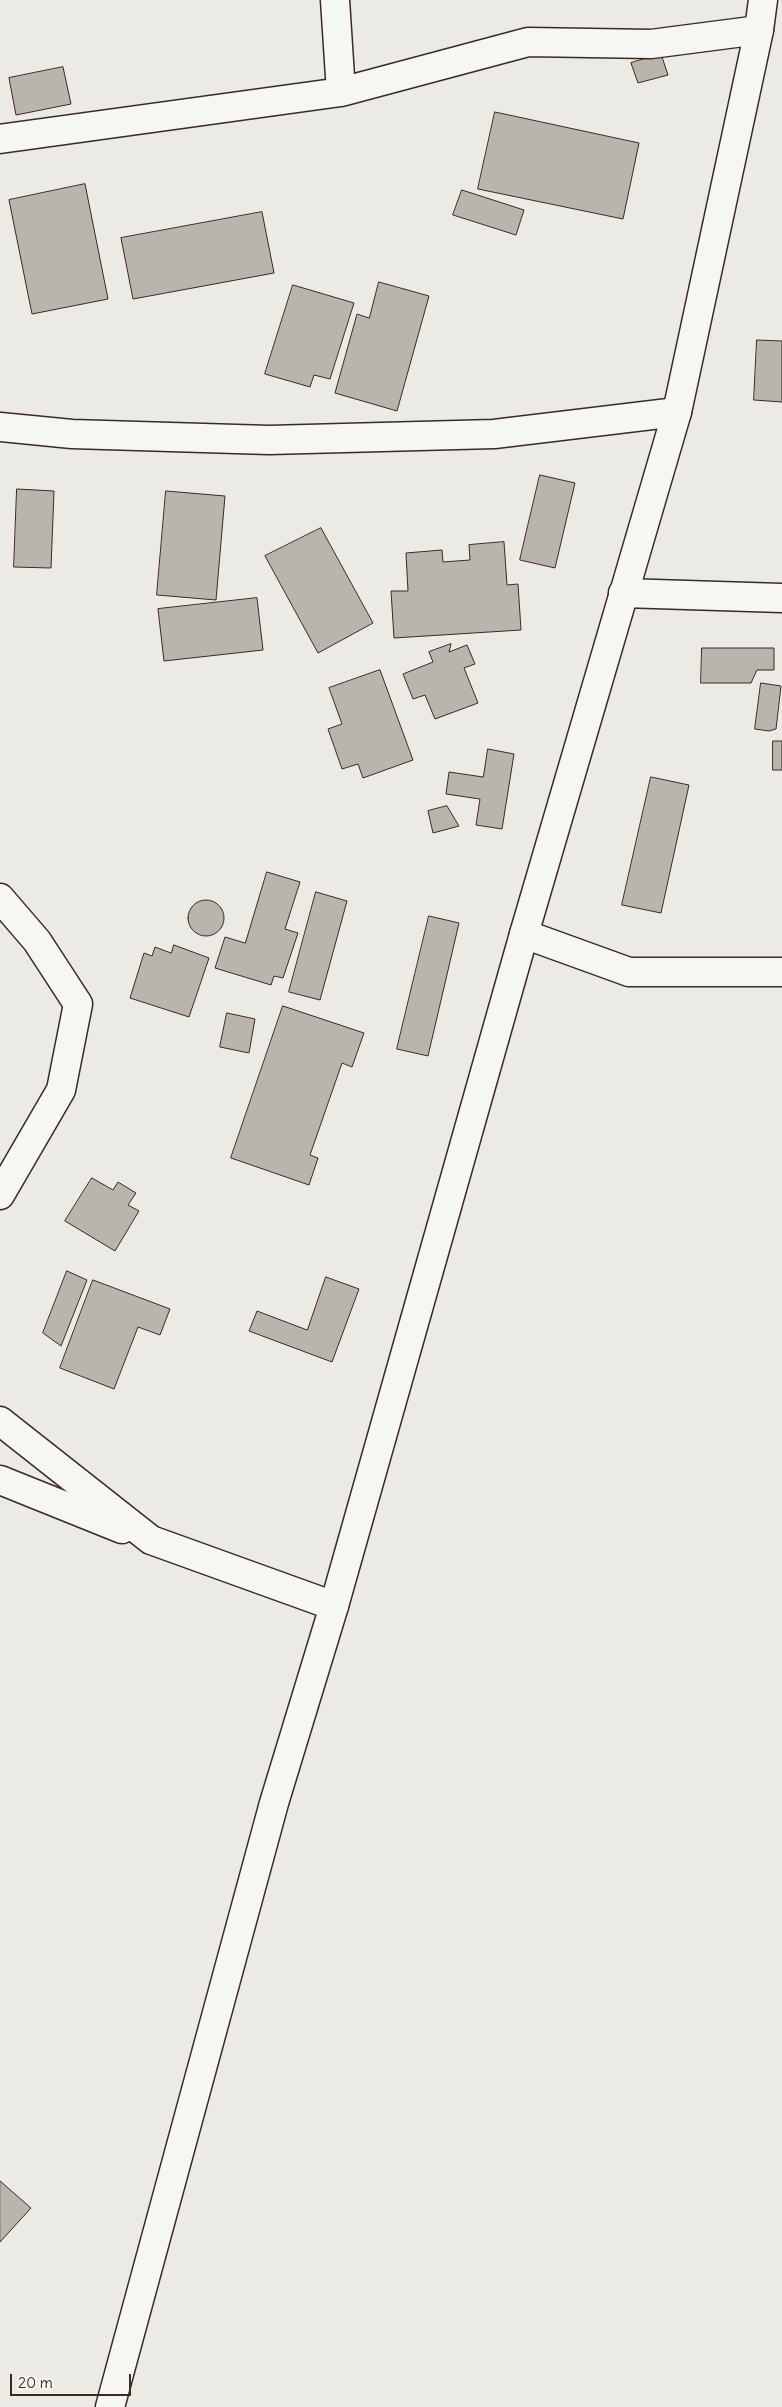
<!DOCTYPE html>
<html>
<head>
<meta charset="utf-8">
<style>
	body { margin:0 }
	#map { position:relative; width:782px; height:2407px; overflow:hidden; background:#ebeae5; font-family:Delius,sans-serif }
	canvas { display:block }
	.scale { position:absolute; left:10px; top:2374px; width:121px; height:22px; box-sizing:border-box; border:2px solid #3b2a1e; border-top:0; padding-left:6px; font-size:15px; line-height:18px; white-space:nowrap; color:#3b2a1e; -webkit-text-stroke:4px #f6f6f2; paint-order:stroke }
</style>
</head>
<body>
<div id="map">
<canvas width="782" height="2407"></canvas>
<div class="scale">20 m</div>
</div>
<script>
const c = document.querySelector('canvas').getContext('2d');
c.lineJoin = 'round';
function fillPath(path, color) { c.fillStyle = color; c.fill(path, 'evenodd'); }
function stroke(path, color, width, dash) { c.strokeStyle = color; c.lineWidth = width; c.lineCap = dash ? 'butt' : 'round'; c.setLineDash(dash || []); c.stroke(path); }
const building = new Path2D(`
	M 661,54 L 668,75 L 638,83 L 631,63 Z
	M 63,67 L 71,104 L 16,115 L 9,78 Z
	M 495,112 L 639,143 L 623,219 L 478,189 Z
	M 85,184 L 108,299 L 32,314 L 9,200 Z
	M 462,190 L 524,210 L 516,235 L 453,215 Z
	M 262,212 L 274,273 L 133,299 L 121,238 Z
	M 379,282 L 429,296 L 397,411 L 335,393 L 357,314 L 369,318 Z
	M 293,285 L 354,303 L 330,379 L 314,375 L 310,387 L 265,374 Z
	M 757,340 L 782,341 L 782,402 L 754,400 Z
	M 540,475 L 575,483 L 555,568 L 520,560 Z
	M 17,489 L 54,491 L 51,568 L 14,567 Z
	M 166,491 L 225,496 L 216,600 L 157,595 Z
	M 321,528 L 373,623 L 318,653 L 265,556 Z
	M 504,542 L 507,585 L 518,584 L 521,630 L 394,638 L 391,591 L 408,591 L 406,553 L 442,550 L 443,562 L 470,560 L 469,545 Z
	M 257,598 L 263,650 L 164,661 L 158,609 Z
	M 451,644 L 449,652 L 467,645 L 475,664 L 464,668 L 478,703 L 435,719 L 425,695 L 413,699 L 403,674 L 433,662 L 429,652 Z
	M 702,648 L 774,648 L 774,670 L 757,670 L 751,683 L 701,683 Z
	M 380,670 L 413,760 L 363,778 L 358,764 L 342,769 L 328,729 L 342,724 L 329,688 Z
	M 761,683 L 781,686 L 776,729 L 769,731 L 755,729 Z
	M 773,741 L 782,741 L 782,770 L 773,770 Z
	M 488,749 L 514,754 L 502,829 L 476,825 L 480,799 L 446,794 L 449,772 L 483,777 Z
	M 651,777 L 689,785 L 661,913 L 622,905 Z
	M 447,806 L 459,826 L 433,833 L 428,811 Z
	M 267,872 L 300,882 L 285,929 L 298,933 L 283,978 L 274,976 L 271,985 L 215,968 L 225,937 L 245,943 Z
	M 316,892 L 347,901 L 320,1000 L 289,992 Z
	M188 918a18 18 0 1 1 36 0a18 18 0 1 1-36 0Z
	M 429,916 L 459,923 L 428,1056 L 397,1049 Z
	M 174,945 L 209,958 L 189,1017 L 130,998 L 144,953 L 152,956 L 155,947 L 171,953 Z
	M 283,1006 L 364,1033 L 352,1067 L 342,1063 L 310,1155 L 318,1158 L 309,1185 L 231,1158 Z
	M 227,1013 L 255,1019 L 249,1053 L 220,1047 Z
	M 92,1178 L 113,1190 L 118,1182 L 136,1193 L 128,1205 L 139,1211 L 115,1251 L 65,1221 Z
	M 67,1271 L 87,1280 L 61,1346 L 43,1333 Z
	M 326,1277 L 359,1289 L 332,1362 L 249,1331 L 257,1311 L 307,1330 Z
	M 93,1280 L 170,1309 L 160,1335 L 138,1327 L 114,1389 L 60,1368 Z
	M 0,2181 L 31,2208 L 0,2242 Z`);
const street = new Path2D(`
	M 335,0 L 341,92 L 528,42 L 651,44 L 759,30
	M 0,139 L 341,92
	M 0,427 L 72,434 L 269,440 L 494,434 L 677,412
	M 623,593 L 782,598
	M 0,898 L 37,941 L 78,1004 L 61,1090 L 0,1195
	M 524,934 L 629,972 L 782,972
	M 0,1421 L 151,1540 L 334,1606
	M 0,1480 L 122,1529`);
const secondary = new Path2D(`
	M 110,2407 L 274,1803 L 334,1606 L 524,934 L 677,412 L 759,30 L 763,0`);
fillPath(building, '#bab4ae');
stroke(building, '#3b2a1e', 1);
stroke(street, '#3b2a1e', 31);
stroke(secondary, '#3b2a1e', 31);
stroke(street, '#f6f6f2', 28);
stroke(secondary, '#f6f6f2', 28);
</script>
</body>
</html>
